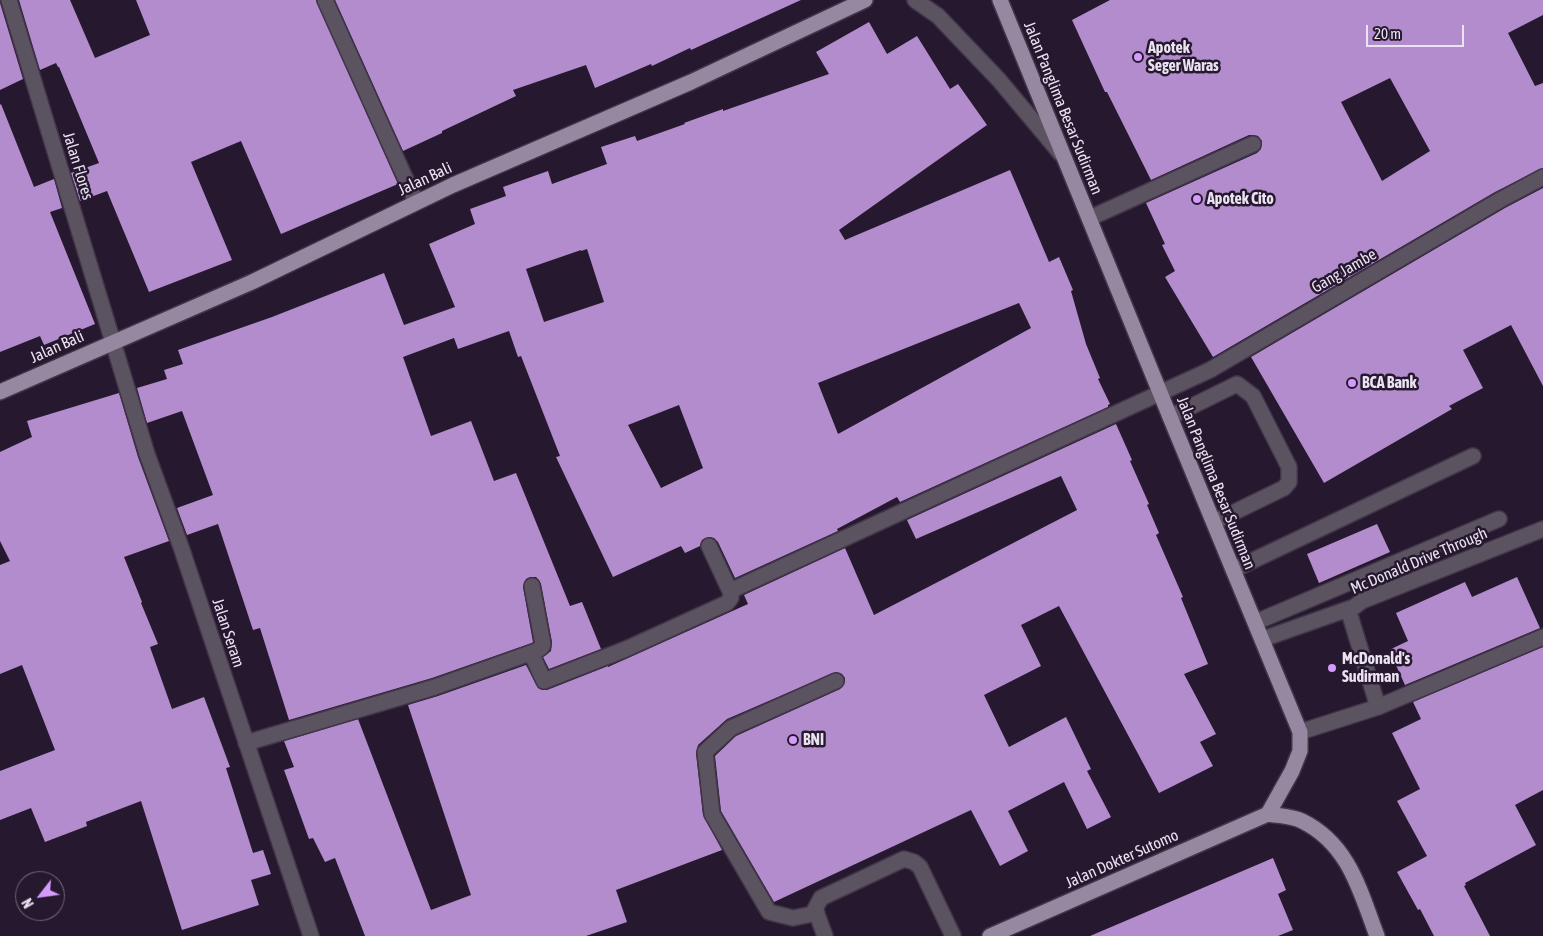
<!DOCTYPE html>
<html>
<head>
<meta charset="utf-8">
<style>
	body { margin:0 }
	#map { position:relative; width:1543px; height:936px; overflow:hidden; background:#26192f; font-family:"Asap Condensed",sans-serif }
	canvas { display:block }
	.north { position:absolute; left:15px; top:871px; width:50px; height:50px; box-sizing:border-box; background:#26192f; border:1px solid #75697d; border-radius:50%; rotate:240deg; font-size:14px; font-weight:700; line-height:20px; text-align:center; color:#ebe2f2 }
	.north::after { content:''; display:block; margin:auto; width:18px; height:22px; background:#d59bfb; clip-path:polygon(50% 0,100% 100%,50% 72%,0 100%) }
	.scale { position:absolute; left:1366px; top:25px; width:98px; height:22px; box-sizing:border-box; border:2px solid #ebe2f2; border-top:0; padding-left:6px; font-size:15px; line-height:18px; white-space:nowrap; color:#ebe2f2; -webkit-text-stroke:4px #26192f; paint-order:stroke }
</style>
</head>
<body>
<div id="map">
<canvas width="1543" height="936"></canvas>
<div class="north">N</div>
<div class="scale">20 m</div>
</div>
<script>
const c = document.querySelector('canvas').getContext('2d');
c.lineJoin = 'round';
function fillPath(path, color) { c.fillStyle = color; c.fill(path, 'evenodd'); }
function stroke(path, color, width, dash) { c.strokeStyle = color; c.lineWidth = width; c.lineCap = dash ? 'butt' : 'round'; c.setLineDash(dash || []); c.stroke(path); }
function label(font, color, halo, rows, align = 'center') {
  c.font = font + ' "Asap Condensed",sans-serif'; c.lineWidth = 5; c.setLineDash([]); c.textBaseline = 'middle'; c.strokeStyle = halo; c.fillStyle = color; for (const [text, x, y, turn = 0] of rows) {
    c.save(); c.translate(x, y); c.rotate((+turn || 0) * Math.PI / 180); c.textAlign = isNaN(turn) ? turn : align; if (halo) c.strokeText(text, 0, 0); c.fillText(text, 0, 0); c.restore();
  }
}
const building = new Path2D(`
	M 19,0 L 70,0 L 95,58 L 150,35 L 136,0 L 316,0 L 398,184 L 281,234 L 241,141 L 191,162 L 232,260 L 149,292 L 107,191 L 80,201 L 71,173 L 99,163 L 59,67 L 58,67 L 56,63 L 40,70 Z
	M 335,0 L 801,0 L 691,50 L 690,48 L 652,66 L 651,64 L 595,88 L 586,65 L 513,90 L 516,96 L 442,131 L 442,133 L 403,151 Z
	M 1110,0 L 1543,0 L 1543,15 L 1508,33 L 1535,86 L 1543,83 L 1543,168 L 1495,192 L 1213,357 L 1165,277 L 1175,271 L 1162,245 L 1165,244 L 1146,203 L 1257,153 L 1261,149 L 1262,141 L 1258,136 L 1253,135 L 1249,135 L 1151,180 L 1107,92 L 1105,92 L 1072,20 ZM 1390,78 L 1430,151 L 1382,181 L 1341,102 Z
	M 0,3 L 23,79 L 0,90 Z
	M 869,22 L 887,54 L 917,36 L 950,89 L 958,84 L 987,125 L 839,230 L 845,240 L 1010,170 L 1049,262 L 1059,257 L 1073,290 L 1071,291 L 1086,344 L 1100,378 L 1098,379 L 1110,404 L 1108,405 L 1108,407 L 900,502 L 897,497 L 837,529 L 838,531 L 735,578 L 718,542 L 714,538 L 709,537 L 702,540 L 700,546 L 685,553 L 681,546 L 613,577 L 556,457 L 560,456 L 521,356 L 518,357 L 509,331 L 458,349 L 454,338 L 403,357 L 431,436 L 471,421 L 494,481 L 516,473 L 570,606 L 582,602 L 601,649 L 549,669 L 543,657 L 551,651 L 552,642 L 541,584 L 539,580 L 536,577 L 530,577 L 526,579 L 523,587 L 533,642 L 532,643 L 432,678 L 289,720 L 260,628 L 253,630 L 218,524 L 187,535 L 177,508 L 213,495 L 182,411 L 147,423 L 137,388 L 167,379 L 164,370 L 183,364 L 178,350 L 272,317 L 384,273 L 404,325 L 455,307 L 429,244 L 475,224 L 470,209 L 506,196 L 503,187 L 548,171 L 552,184 L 607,164 L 601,147 L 635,136 L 637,141 L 685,124 L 684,123 L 723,109 L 723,111 L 829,74 L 816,52 ZM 587,249 L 604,302 L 544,322 L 526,269 L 581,250 L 581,251 ZM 1019,303 L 1031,328 L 838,434 L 818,383 ZM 679,405 L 703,468 L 661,488 L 628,425 Z
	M 1,104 L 34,187 L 54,179 L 62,208 L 50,212 L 95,324 L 44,345 L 40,336 L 0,352 L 0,105 Z
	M 1543,188 L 1543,386 L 1511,325 L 1463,350 L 1483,388 L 1449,406 L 1452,409 L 1324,483 L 1251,357 L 1505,208 Z
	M 119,393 L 138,457 L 169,541 L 124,557 L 142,602 L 141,603 L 158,644 L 150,647 L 172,709 L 204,697 L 230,767 L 226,768 L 253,853 L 263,850 L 271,874 L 251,880 L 259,905 L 182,930 L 141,801 L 86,822 L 87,826 L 45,842 L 31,808 L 0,820 L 0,771 L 55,750 L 22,665 L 0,674 L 0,565 L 10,561 L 0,541 L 0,452 L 32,437 L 27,421 Z
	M 1116,424 L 1132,460 L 1130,461 L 1149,504 L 1147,505 L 1159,533 L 1156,535 L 1183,597 L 1181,598 L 1208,664 L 1184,674 L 1216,734 L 1200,742 L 1213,766 L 1159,793 L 1059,606 L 1021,625 L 1041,666 L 984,695 L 1009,747 L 1066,717 L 1091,769 L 1087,771 L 1111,817 L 1087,829 L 1064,782 L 1008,811 L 1028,851 L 1000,866 L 971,810 L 774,902 L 721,811 L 715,756 L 736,736 L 840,689 L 845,682 L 845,678 L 842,674 L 836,672 L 727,719 L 698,745 L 696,753 L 703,815 L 722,850 L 616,890 L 627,922 L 586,936 L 365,936 L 335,858 L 325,862 L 313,838 L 309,839 L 284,770 L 294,767 L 284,741 L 358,719 L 431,910 L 471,895 L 408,705 L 438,696 L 526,665 L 538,688 L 542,690 L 547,690 L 608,666 L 608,667 L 748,604 L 744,595 L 845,548 L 874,615 L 1077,510 L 1061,476 L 916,539 L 907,520 Z
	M 1377,524 L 1390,552 L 1319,583 L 1307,554 Z
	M 1517,577 L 1540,628 L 1405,685 L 1389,650 L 1408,641 L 1396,613 L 1465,582 L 1472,597 Z
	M 1543,647 L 1543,790 L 1515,805 L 1536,845 L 1465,883 L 1466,885 L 1464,886 L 1490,936 L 1434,936 L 1420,909 L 1418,910 L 1397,872 L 1427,856 L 1397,801 L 1420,789 L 1392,733 L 1421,719 L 1413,702 Z
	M 1273,858 L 1286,890 L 1278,894 L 1293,930 L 1278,936 L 1090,936 Z`);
const minor = new Path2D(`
	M 9,0 L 147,454 L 181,547 L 311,936
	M 325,0 L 416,202
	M 915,0 L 938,16 L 999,80 L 1061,154
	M 1090,218 L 1253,144
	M 1170,417 L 1237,384 L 1253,396 L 1289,467 L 1289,482 L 1284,488 L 1214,522
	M 1233,570 L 1473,456
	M 730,591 L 1210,370 L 1500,200 L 1543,177
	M 1256,622 L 1499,519
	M 1263,639 L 1348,609
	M 531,653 L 544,681 L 626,649 L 727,603 L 731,598 L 730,591 L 709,546
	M 1378,707 L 1348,609 L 1354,607 L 1362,601 L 1543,529
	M 1300,732 L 1378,707 L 1543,637
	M 246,743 L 435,687 L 536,651 L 542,647 L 543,644 L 532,586
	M 817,913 L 793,918 L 769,912 L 712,814 L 705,752 L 731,728 L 836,681
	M 825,936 L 815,909 L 821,898 L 904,859 L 914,862 L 920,867 L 953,936`);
const major = new Path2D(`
	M 1000,0 L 1170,417 L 1300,732 L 1300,751 L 1292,771 L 1268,814
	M 0,392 L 252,282 L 453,185 L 691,82 L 865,0
	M 1268,814 C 1279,816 1292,816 1302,821 C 1349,844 1360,891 1377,936
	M 990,936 L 1268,814`);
const markers = [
	[1138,57,5,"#d59bfb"],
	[1197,199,5,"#d59bfb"],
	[1352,383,5,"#d59bfb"],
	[1332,668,5,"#d59bfb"],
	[793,740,5,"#d59bfb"]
];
const poiNames = [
	["Apotek",1148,48],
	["Seger Waras",1148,66],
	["Apotek Cito",1207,199],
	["BCA Bank",1362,383],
	["McDonald's",1342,659],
	["Sudirman",1342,677],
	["BNI",803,740]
];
const streetNames = [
	["Jalan Panglima Besar Sudirman",1063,108,68],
	["Jalan Flores",78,166,73],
	["Jalan Bali",425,179,-25],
	["Gang Jambe",1344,271,-30],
	["Jalan Bali",57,347,-24],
	["Jalan Panglima Besar Sudirman",1216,483,68],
	["Mc Donald Drive Through",1419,561,-23],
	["Jalan Seram",228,633,72],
	["Jalan Dokter Sutomo",1122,859,-24]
];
fillPath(building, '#b28ccc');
stroke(minor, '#42354a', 18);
stroke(major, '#42354a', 18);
stroke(minor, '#5b5460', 15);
stroke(major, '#9688a1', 15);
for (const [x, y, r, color] of markers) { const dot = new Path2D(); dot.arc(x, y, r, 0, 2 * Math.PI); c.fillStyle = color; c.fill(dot); stroke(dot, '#26192f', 2); }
label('bold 16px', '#ebe2f2', '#26192f', poiNames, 'left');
label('16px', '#ebe2f2', '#26192f', streetNames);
</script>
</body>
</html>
